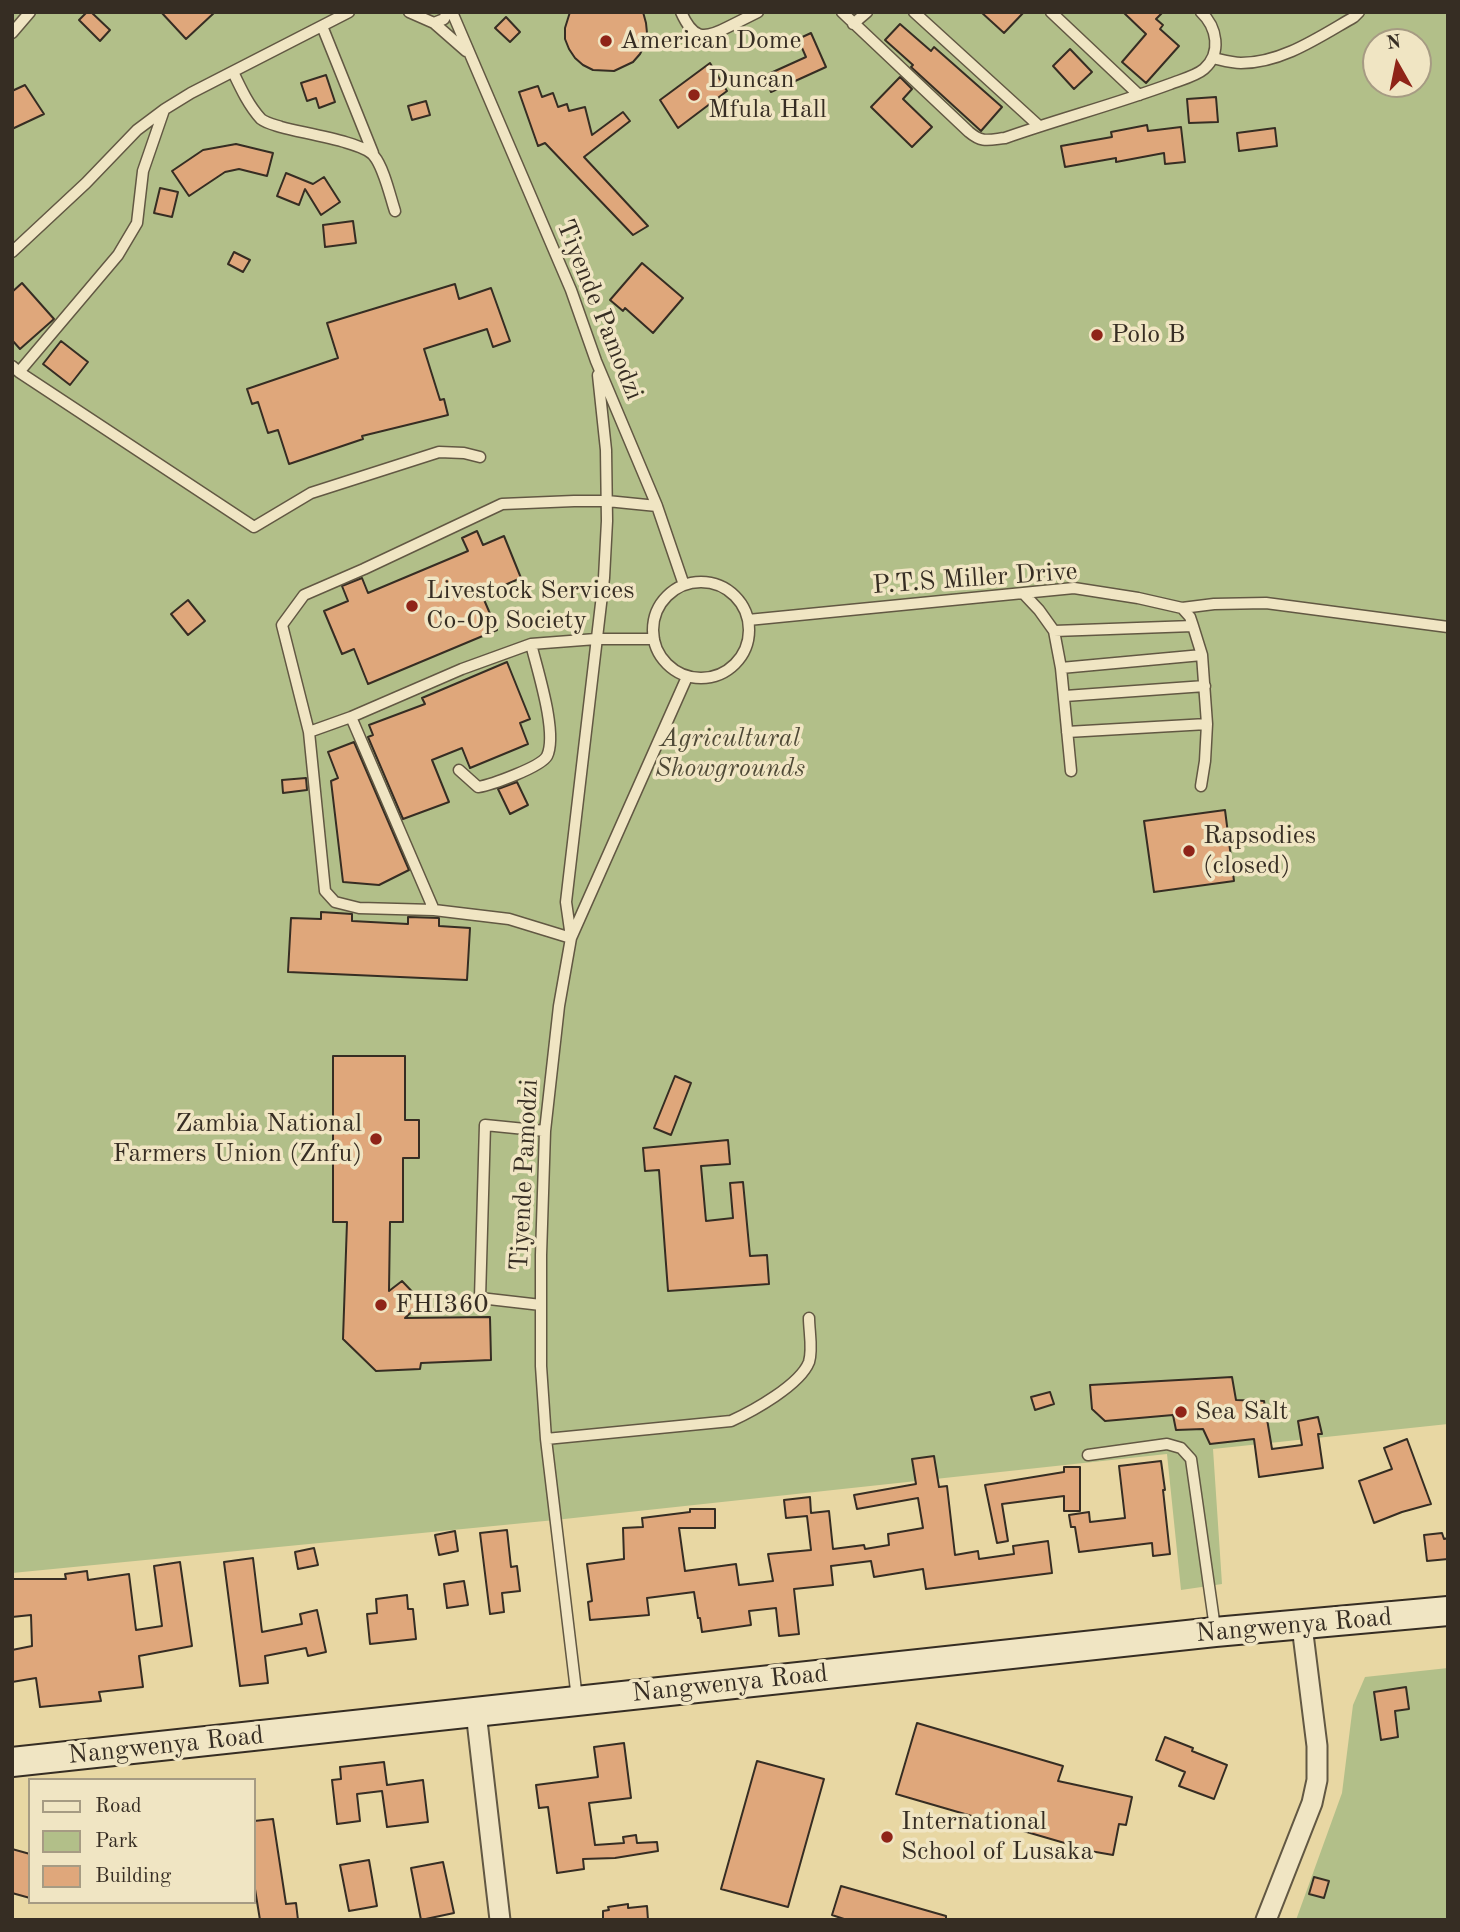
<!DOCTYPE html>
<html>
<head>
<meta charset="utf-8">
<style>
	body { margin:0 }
	#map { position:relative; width:1460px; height:1932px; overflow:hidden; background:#e8d7a3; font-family:"Old Standard TT",serif }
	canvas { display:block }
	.frame { position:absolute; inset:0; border:14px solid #362d23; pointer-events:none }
	.legend { position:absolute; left:28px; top:1778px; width:228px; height:126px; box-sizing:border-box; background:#f0e5c3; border:2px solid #a69b83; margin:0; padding:9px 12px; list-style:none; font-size:21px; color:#362d23 }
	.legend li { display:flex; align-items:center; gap:14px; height:35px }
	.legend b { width:35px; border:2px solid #a69b83 }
	.north { position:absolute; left:1362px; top:28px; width:70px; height:70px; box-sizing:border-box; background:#f0e5c3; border:2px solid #a69b83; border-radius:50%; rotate:351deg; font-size:19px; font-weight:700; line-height:28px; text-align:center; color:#362d23 }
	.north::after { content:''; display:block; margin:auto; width:24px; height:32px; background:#8f2418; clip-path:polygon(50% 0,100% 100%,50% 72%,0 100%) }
</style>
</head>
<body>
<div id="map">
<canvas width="1460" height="1932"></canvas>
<div class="frame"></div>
<ul class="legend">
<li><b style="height:9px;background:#f0e5c3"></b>Road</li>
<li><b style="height:19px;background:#b2bf89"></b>Park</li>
<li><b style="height:19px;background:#dfa77b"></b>Building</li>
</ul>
<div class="north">N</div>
</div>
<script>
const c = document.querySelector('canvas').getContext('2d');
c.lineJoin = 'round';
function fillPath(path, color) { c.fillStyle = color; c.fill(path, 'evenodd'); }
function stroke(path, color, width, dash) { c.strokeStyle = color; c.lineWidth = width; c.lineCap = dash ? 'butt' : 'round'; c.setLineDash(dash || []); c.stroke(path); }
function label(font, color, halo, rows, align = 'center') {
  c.font = font + ' "Old Standard TT",serif'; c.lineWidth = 7; c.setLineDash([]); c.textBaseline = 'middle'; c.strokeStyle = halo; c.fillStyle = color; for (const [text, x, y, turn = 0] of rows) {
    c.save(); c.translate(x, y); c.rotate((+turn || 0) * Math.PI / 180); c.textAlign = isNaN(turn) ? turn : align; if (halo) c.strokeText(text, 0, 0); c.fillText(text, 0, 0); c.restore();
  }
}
const green = new Path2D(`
	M 12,12 L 1448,12 L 1448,1424 L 1213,1449 L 1222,1584 L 1181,1590 L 1167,1454 L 555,1520 L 12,1573 ZM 1376,42 L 1418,42 L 1418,84 L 1376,84 Z
	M 1448,1668 L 1448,1920 L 1296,1920 L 1342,1793 L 1353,1705 L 1365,1677 Z`);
const building = new Path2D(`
	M 87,12 L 91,12 L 110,30 L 100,41 L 79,20 Z
	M 161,12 L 215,12 L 186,39 Z
	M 570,12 L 643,12 L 646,23 L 647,33 L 645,44 L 640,54 L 633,62 L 614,71 L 593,70 L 583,65 L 575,58 L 569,49 L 565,39 L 565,28 Z
	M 981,12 L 1024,12 L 1004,33 Z
	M 1123,12 L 1163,12 L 1156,19 L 1163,25 L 1160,29 L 1179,46 L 1146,83 L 1122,62 L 1146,34 Z
	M 506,17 L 520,32 L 510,42 L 495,28 Z
	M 900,24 L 931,51 L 934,47 L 1002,107 L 981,131 L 911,67 L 913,65 L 885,40 Z
	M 811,33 L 826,67 L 771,92 L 764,76 L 806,57 L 798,39 Z
	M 1070,49 L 1092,72 L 1074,89 L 1053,66 Z
	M 710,63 L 727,91 L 678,128 L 660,100 Z
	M 326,75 L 335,102 L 319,108 L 316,98 L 307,101 L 301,83 Z
	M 900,77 L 912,89 L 903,99 L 932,127 L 912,147 L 871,107 Z
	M 25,85 L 44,114 L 12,129 L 12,91 Z
	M 538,86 L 542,97 L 553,93 L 558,107 L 567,104 L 569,111 L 585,107 L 592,135 L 623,112 L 630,121 L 584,157 L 648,226 L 633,235 L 545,143 L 538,146 L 519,92 Z
	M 1216,97 L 1218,122 L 1189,123 L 1187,99 Z
	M 426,101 L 430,115 L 412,120 L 408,106 Z
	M 1147,125 L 1148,131 L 1181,127 L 1185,162 L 1165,164 L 1164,153 L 1116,162 L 1116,158 L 1065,167 L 1061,146 L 1112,137 L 1111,132 Z
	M 1275,128 L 1277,146 L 1239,151 L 1237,133 Z
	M 236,144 L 273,153 L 267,176 L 239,169 L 225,172 L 189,196 L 172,171 L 203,150 Z
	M 286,173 L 313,184 L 324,177 L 340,202 L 321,215 L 305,189 L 299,205 L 277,196 Z
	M 160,188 L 178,192 L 172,217 L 154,213 Z
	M 353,221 L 356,243 L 325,247 L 323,225 Z
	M 234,252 L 250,260 L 243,272 L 228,264 Z
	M 642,263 L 683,298 L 653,333 L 625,308 L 623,311 L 610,300 Z
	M 22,283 L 54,319 L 20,349 L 12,340 L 12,292 Z
	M 455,284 L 459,299 L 491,288 L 510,341 L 493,347 L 487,329 L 424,349 L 440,400 L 444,399 L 448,415 L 362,436 L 363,439 L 289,464 L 278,430 L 268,433 L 258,402 L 252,404 L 247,389 L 338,358 L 327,323 Z
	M 61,341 L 88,362 L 70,385 L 43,364 Z
	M 477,531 L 483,545 L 504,536 L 521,578 L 482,595 L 497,630 L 368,684 L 354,649 L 342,654 L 324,611 L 348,601 L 342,586 L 362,578 L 368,593 L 468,551 L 462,538 Z
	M 188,600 L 205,621 L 188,635 L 171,614 Z
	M 507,662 L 530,719 L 520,723 L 528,744 L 470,768 L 462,748 L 432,760 L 449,802 L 403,819 L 368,737 L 373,735 L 369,725 L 425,704 L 422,698 Z
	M 354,742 L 409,870 L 379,885 L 343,882 L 331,781 L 338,778 L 328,752 Z
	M 306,778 L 307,790 L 283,793 L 282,780 Z
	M 517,782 L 528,805 L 510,814 L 498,789 Z
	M 1225,810 L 1234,881 L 1154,892 L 1144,821 Z
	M 321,912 L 352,914 L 352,921 L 408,924 L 408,917 L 439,918 L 439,926 L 470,928 L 467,980 L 288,972 L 291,918 L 321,919 Z
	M 333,1056 L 405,1056 L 405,1120 L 419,1120 L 419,1158 L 403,1158 L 403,1222 L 390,1222 L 389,1291 L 402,1281 L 422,1302 L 405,1318 L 490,1317 L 491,1360 L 421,1363 L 420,1369 L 376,1371 L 343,1339 L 347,1222 L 333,1222 Z
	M 675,1076 L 691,1083 L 671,1135 L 654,1128 Z
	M 728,1140 L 730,1164 L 701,1166 L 706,1221 L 733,1218 L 730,1183 L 743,1182 L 750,1256 L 767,1255 L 769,1284 L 668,1291 L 659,1170 L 645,1171 L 643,1148 Z
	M 1232,1377 L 1236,1400 L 1264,1401 L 1272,1449 L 1302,1445 L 1298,1421 L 1318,1417 L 1322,1434 L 1318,1434 L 1323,1468 L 1259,1477 L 1254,1439 L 1210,1444 L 1203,1429 L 1176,1430 L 1173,1415 L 1105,1421 L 1092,1409 L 1090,1385 Z
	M 1050,1392 L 1054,1404 L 1035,1410 L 1031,1397 Z
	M 1407,1439 L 1431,1504 L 1402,1512 L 1374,1523 L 1359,1481 L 1392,1469 L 1384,1448 Z
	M 934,1456 L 939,1487 L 947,1486 L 955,1555 L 978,1551 L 979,1559 L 1014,1554 L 1013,1546 L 1048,1541 L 1052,1573 L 926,1589 L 923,1569 L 874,1577 L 871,1561 L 831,1566 L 833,1585 L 794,1589 L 799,1634 L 779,1636 L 776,1608 L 749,1611 L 751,1625 L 702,1632 L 700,1618 L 698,1618 L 694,1592 L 647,1598 L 649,1615 L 590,1620 L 588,1602 L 592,1601 L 587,1564 L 624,1559 L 623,1528 L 643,1527 L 642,1518 L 690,1512 L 690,1509 L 715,1509 L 715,1528 L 679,1528 L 685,1571 L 736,1564 L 739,1585 L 773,1581 L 768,1554 L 811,1550 L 807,1516 L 786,1518 L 784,1500 L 810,1497 L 811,1513 L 829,1511 L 833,1549 L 864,1545 L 865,1549 L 889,1545 L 888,1534 L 923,1528 L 918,1498 L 857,1509 L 854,1495 L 916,1484 L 912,1459 Z
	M 1161,1461 L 1165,1490 L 1163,1490 L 1170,1554 L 1153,1556 L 1152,1543 L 1079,1552 L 1075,1527 L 1071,1527 L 1069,1515 L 1089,1512 L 1090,1522 L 1125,1518 L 1119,1466 Z
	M 1064,1467 L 1080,1467 L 1080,1511 L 1064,1511 L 1064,1496 L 1002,1504 L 1008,1541 L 997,1543 L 985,1485 L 1064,1472 Z
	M 507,1530 L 511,1567 L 517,1566 L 520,1591 L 502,1593 L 504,1612 L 490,1614 L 480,1533 Z
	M 455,1531 L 458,1551 L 439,1555 L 435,1535 Z
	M 1442,1533 L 1444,1539 L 1448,1538 L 1448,1559 L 1427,1561 L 1424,1535 Z
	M 314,1548 L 318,1565 L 298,1569 L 295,1552 Z
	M 253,1558 L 262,1632 L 302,1624 L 300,1614 L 317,1610 L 326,1652 L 308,1656 L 306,1648 L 265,1656 L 268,1683 L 240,1686 L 224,1562 Z
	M 180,1562 L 192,1646 L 139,1656 L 143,1687 L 99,1692 L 101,1701 L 40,1707 L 36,1678 L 12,1682 L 12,1650 L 32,1646 L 31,1615 L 12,1617 L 12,1579 L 66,1579 L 65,1574 L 87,1571 L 88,1580 L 129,1574 L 136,1630 L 162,1626 L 154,1566 Z
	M 464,1581 L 468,1605 L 447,1608 L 444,1584 Z
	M 407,1595 L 408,1609 L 413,1609 L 416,1639 L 370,1644 L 367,1614 L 377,1613 L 376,1599 Z
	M 1406,1687 L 1409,1709 L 1395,1711 L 1398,1737 L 1381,1740 L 1374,1692 Z
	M 917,1723 L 1063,1766 L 1058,1781 L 1132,1797 L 1126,1825 L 1119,1824 L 1113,1855 L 1067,1847 L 1068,1844 L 896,1794 Z
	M 1165,1737 L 1193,1748 L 1192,1751 L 1227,1765 L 1214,1799 L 1179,1786 L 1185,1772 L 1156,1760 Z
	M 624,1743 L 631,1798 L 589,1803 L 595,1845 L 624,1843 L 623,1837 L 636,1835 L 637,1843 L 657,1842 L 658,1851 L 615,1858 L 583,1859 L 584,1869 L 557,1873 L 548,1807 L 539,1808 L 536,1785 L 598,1777 L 594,1747 Z
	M 757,1761 L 824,1779 L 788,1907 L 721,1889 Z
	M 384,1762 L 387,1785 L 423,1780 L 428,1822 L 387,1827 L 382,1791 L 357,1794 L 360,1821 L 337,1824 L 332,1780 L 341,1779 L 340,1767 Z
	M 273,1819 L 286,1904 L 296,1903 L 298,1920 L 260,1920 L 254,1883 L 254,1821 Z
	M 12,1849 L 30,1854 L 30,1898 L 12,1893 Z
	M 369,1860 L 377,1906 L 349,1911 L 340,1865 Z
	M 443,1862 L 454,1913 L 421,1920 L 411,1868 Z
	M 1314,1877 L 1329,1881 L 1324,1898 L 1309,1894 Z
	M 841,1886 L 946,1916 L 946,1920 L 847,1920 L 832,1915 Z
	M 628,1904 L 628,1908 L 647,1906 L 648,1920 L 603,1920 L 603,1911 L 609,1910 L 608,1907 Z`);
const service = new Path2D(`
	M 409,12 L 434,23 L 444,19 L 447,12
	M 452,12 L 571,290 L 596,361 L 657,506 L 684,585
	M 681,12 C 693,39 703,40 728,27 C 738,22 748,17 758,12
	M 842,12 L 969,132 C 982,143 988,140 1005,138 C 1059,119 1116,104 1170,84 C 1180,80 1196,76 1204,69 C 1222,53 1217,27 1201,12
	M 914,12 L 1039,126
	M 1051,12 L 1139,95
	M 434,23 L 466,51
	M 853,24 L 867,12
	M 322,26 L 373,153
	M 12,33 L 30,12
	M 1213,58 C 1222,60 1232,63 1241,63 C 1282,63 1319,37 1354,17 L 1359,12
	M 233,72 C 241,89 249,106 261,119 C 266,123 275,125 281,127 C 301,133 364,142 374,156 C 384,168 390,196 395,211
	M 12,252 L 86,183 L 137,130 L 165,109 L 191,93 L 349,12
	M 12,366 L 19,372 L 254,527 L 311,493 L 439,452 L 464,453 L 480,457
	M 19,372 L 118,255 L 137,223 L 143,171 L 164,110
	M653 630a48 48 0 1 1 96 0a48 48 0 1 1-96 0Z
	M 1023,593 L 1039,610 L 1054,631 L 1061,668 L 1071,771
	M 1182,608 L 1214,604 L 1266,603 L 1448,627
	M 748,620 L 1074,588 L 1138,598 L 1182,608 L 1190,617 L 1193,626 L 1202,655 L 1207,724 L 1205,761 L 1201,786
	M 1054,631 L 1193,626
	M 1061,668 L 1202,655
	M 1065,696 L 1205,686
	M 351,717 L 434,910
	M 309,732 L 351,717 L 462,669 L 531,644 L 596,639 L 654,639
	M 1067,732 L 1207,724
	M 459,770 L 478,787 C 491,785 541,767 547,756 C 558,733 537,669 531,644
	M 571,937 L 566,902 L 604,578 L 607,521 L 606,450 L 598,375
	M 571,938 L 509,919 L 434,910 L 359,908 L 335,902 L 325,891 L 309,732 L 282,625 L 304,595 L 364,569 L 502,504 L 574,501 L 607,501 L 657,506
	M 541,1305 L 480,1298 L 485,1125 L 545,1131
	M 546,1439 L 731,1421 C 753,1411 800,1385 809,1362 C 813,1349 809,1331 809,1318
	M 1088,1455 L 1167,1444 L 1181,1448 L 1191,1459 L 1215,1628
	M 577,1699 L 546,1439 L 541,1366 L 541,1255 L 545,1131 L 559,1006 L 571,938 L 687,677`);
const minor = new Path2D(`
	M 476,1712 L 500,1920
	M 1266,1920 L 1312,1803 L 1317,1780 L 1317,1746 L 1302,1626`);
const secondary = new Path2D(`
	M 12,1762 L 1215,1632 L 1448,1611`);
const markers = [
	[606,41,7,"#8f2418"],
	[694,95,7,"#8f2418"],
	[1097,335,7,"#8f2418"],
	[412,606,7,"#8f2418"],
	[1189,851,7,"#8f2418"],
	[376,1139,7,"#8f2418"],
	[381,1305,7,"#8f2418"],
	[1181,1412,7,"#8f2418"],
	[887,1837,7,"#8f2418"]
];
const poiNames = [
	["American Dome",620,41],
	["Duncan",708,80],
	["Mfula Hall",708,110],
	["Polo B",1111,335],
	["Livestock Services",426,591],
	["Co-Op Society",426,621],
	["Rapsodies",1203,836],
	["(closed)",1203,866],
	["Zambia National",362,1124,"right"],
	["Farmers Union (Znfu)",362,1154,"right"],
	["FHI360",395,1305],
	["Sea Salt",1195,1412],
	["International",901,1822],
	["School of Lusaka",901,1852]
];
const streetNames = [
	["Tiyende Pamodzi",599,310,68],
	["P.T.S Miller Drive",975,579,-4],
	["Tiyende Pamodzi",525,1175,-87],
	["Nangwenya Road",1294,1626,-5],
	["Nangwenya Road",730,1684,-6],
	["Nangwenya Road",166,1746,-6]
];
const parkNames = [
	["Agricultural",730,739],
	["Showgrounds",730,769]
];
fillPath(green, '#b2bf89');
fillPath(building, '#dfa77b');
stroke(building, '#362d23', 2);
stroke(service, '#625843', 13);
stroke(minor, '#625843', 23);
stroke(secondary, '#362d23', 32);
stroke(service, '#f0e5c3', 10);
stroke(minor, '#f0e5c3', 19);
stroke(secondary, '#f0e5c3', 28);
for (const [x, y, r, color] of markers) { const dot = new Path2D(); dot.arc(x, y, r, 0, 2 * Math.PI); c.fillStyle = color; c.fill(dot); stroke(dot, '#f0e5c3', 2.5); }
label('26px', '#362d23', '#f0e5c3', poiNames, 'left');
label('26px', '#362d23', '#f0e5c3', streetNames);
label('italic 26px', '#4f4a37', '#f0e5c3', parkNames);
</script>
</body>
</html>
